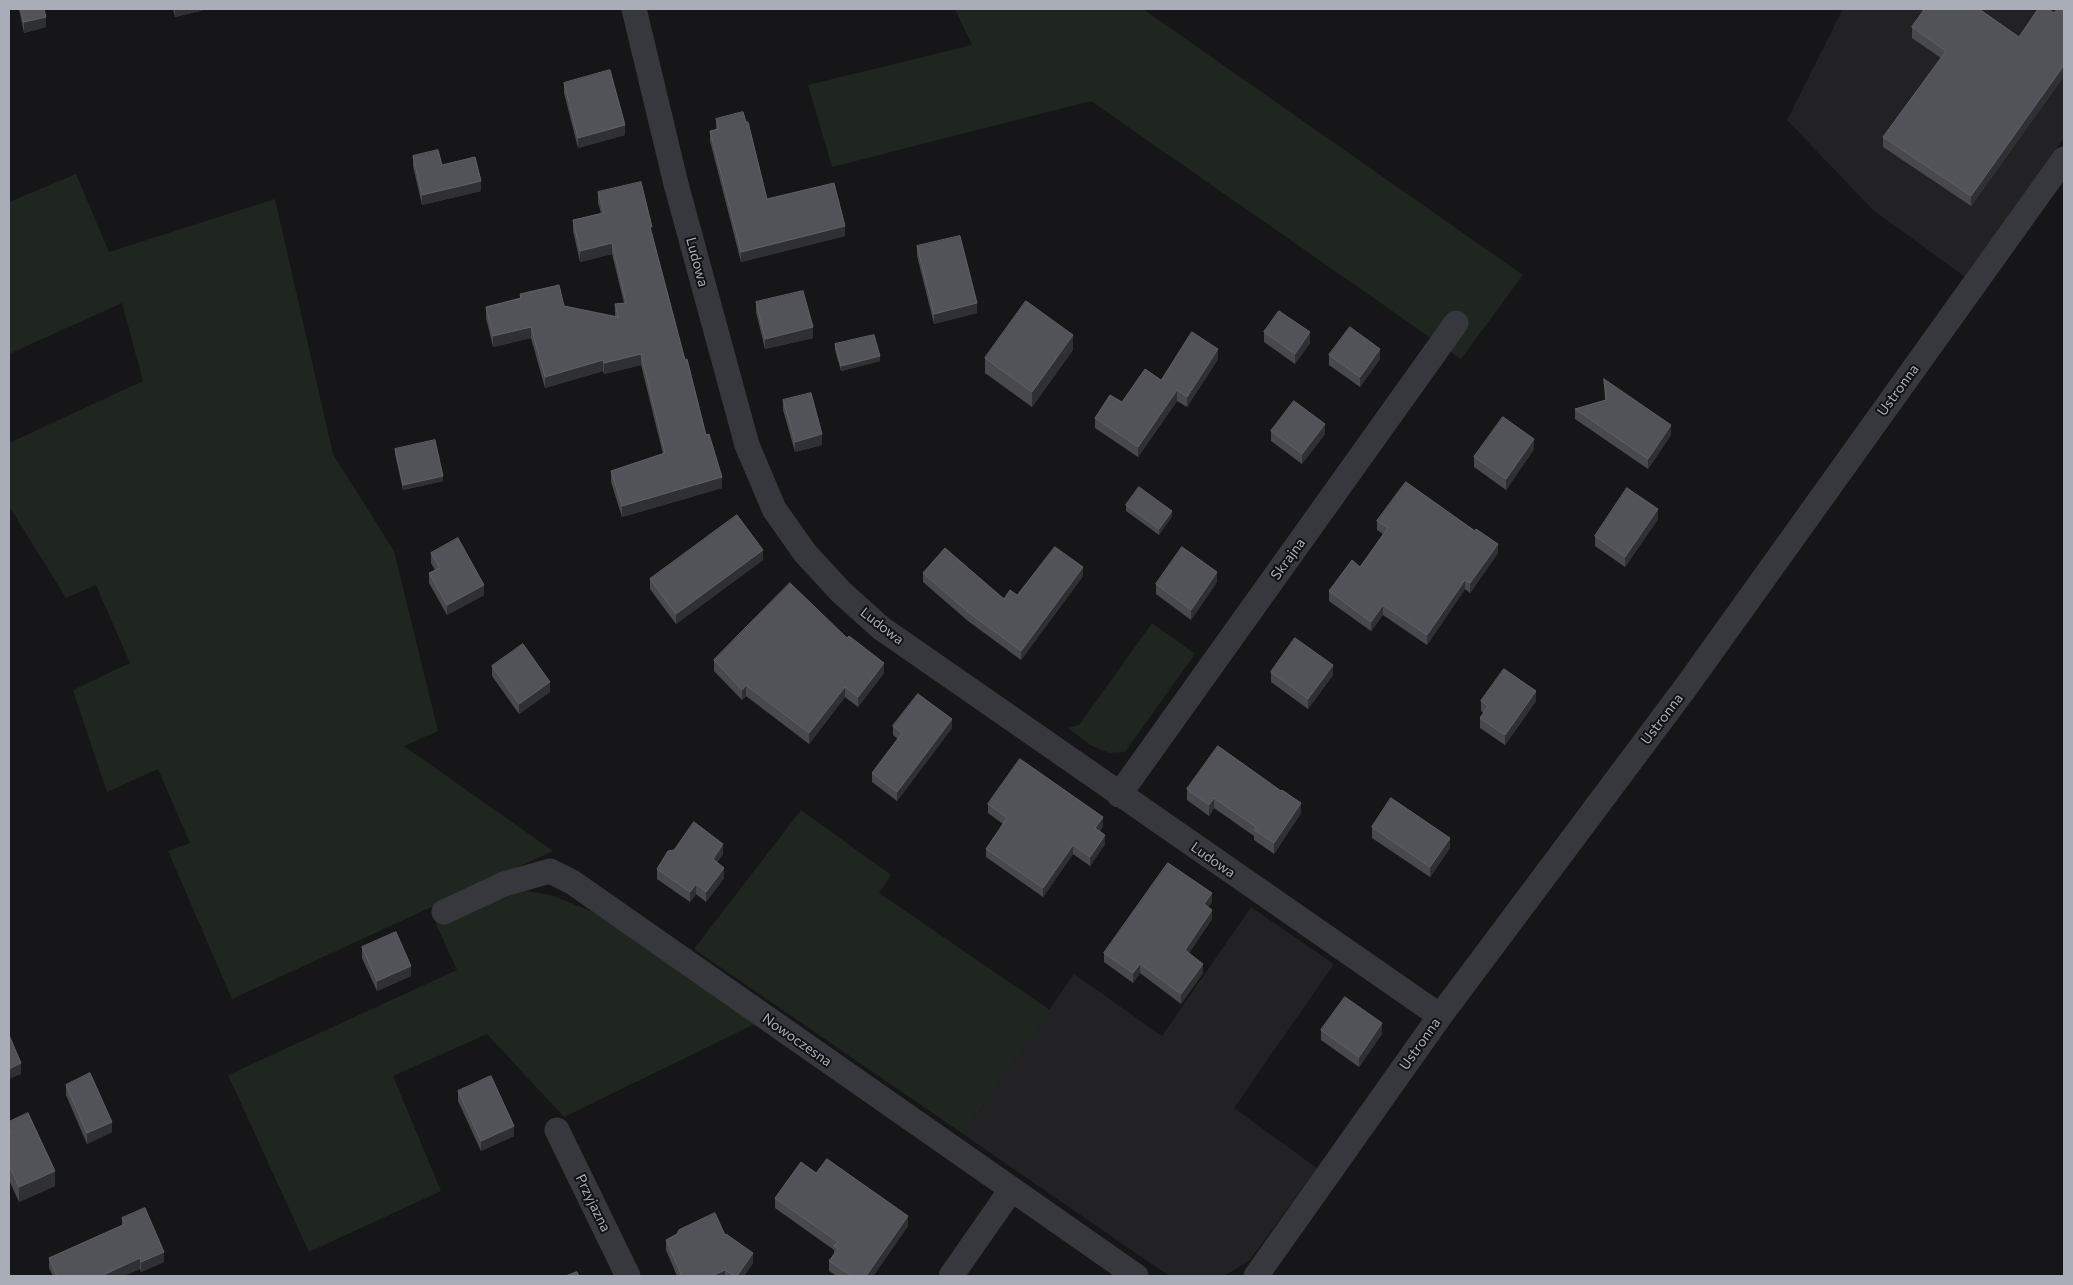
<!DOCTYPE html>
<html>
<head>
<meta charset="utf-8">
<style>
	body { margin:0 }
	#map { position:relative; width:2073px; height:1285px; overflow:hidden; background:#161618; font-family:Commissioner,sans-serif }
	canvas { display:block }
	.frame { position:absolute; inset:0; border:10px solid #a8adb8; pointer-events:none }
</style>
</head>
<body>
<div id="map">
<canvas width="2073" height="1285"></canvas>
<div class="frame"></div>
</div>
<script>
const c = document.querySelector('canvas').getContext('2d');
c.lineJoin = 'round';
function fillPath(path, color) { c.fillStyle = color; c.fill(path, 'evenodd'); }
function stroke(path, color, width, dash) { c.strokeStyle = color; c.lineWidth = width; c.lineCap = dash ? 'butt' : 'round'; c.setLineDash(dash || []); c.stroke(path); }
function label(font, color, halo, rows, align = 'center') {
  c.font = font + ' Commissioner,sans-serif'; c.lineWidth = 4; c.setLineDash([]); c.textBaseline = 'middle'; c.strokeStyle = halo; c.fillStyle = color; for (const [text, x, y, turn = 0] of rows) {
    c.save(); c.translate(x, y); c.rotate((+turn || 0) * Math.PI / 180); c.textAlign = isNaN(turn) ? turn : align; if (halo) c.strokeText(text, 0, 0); c.fillText(text, 0, 0); c.restore();
  }
}
const built = new Path2D(`
	M 1843,9 L 2064,9 L 2064,138 L 1965,277 L 1873,210 L 1787,120 Z
	M 1251,907 L 1334,964 L 1234,1108 L 1317,1168 L 1250,1260 L 1224,1276 L 1169,1276 L 963,1134 L 1074,974 L 1162,1036 Z`);
const green = new Path2D(`
	M 955,9 L 1143,9 L 1523,275 L 1461,359 L 1091,101 L 832,167 L 808,85 L 972,45 Z
	M 76,174 L 109,252 L 275,199 L 333,454 L 394,551 L 438,731 L 404,746 L 553,851 L 232,999 L 168,851 L 190,843 L 158,769 L 107,792 L 73,690 L 130,663 L 96,585 L 66,598 L 9,506 L 9,443 L 143,381 L 122,303 L 9,354 L 9,202 Z
	M 1152,623 L 1195,654 L 1125,752 L 1109,753 L 1090,745 L 1068,728 L 1079,725 Z
	M 801,810 L 891,875 L 879,893 L 1050,1010 L 963,1134 L 694,949 Z
	M 515,889 L 551,895 L 603,916 L 755,1024 L 564,1117 L 487,1034 L 393,1076 L 441,1191 L 309,1252 L 228,1075 L 457,970 L 436,924 Z`);
const minor = new Path2D(`
	M 634,9 L 676,184 L 747,445 L 774,509 L 805,553 L 841,592 L 881,628 L 1440,1016
	M 1119,795 L 1456,323
	M 444,912 L 504,884 L 550,871 L 572,882 L 1136,1276
	M 557,1130 L 628,1276
	M 951,1276 L 1011,1190
	M 1256,1276 L 1440,1016 L 1686,687 L 2064,159`);
const wall = new Path2D(`
	M 19,9 L 44,9 L 46,27 L 24,33 Z
	M 173,9 L 208,9 L 175,17 Z
	M 1920,9 L 1982,9 L 1981,10 L 2019,37 L 2054,13 L 2064,9 L 2064,76 L 1971,206 L 1883,147 L 1883,137 L 1941,58 L 1912,38 L 1912,27 L 1923,11 Z
	M 564,83 L 625,135 L 578,148 L 564,93 Z
	M 716,119 L 767,199 L 845,236 L 741,262 L 710,141 L 710,131 L 716,129 Z
	M 413,156 L 442,165 L 481,191 L 422,205 L 413,166 Z
	M 598,192 L 652,233 L 685,360 L 706,435 L 722,488 L 622,517 L 611,482 L 611,471 L 663,454 L 641,365 L 604,374 L 603,371 L 545,388 L 531,338 L 493,347 L 486,318 L 486,307 L 520,298 L 520,294 L 564,306 L 615,317 L 615,304 L 624,303 L 612,254 L 580,262 L 573,231 L 573,220 L 601,213 L 598,203 Z
	M 917,246 L 977,313 L 934,324 L 917,256 Z
	M 756,302 L 813,338 L 765,349 L 756,312 Z
	M 1264,332 L 1310,343 L 1295,364 L 1264,342 Z
	M 835,344 L 880,361 L 841,371 L 835,350 Z
	M 1073,350 L 1032,407 L 985,373 L 985,358 Z
	M 1329,355 L 1380,359 L 1360,387 L 1329,365 Z
	M 1218,359 L 1187,407 L 1177,401 L 1138,457 L 1095,428 L 1095,418 L 1161,380 Z
	M 1604,379 L 1671,435 L 1648,469 L 1575,419 L 1575,409 L 1605,400 Z
	M 783,400 L 822,445 L 795,452 L 783,410 Z
	M 1271,431 L 1325,434 L 1302,464 L 1271,441 Z
	M 395,449 L 443,481 L 403,490 L 395,454 Z
	M 1534,449 L 1506,490 L 1474,467 L 1474,457 Z
	M 1126,505 L 1172,516 L 1159,535 L 1126,511 Z
	M 1658,519 L 1625,567 L 1595,546 L 1595,536 Z
	M 1377,521 L 1498,553 L 1470,593 L 1465,589 L 1427,645 L 1383,615 L 1371,631 L 1329,601 L 1329,591 L 1360,567 L 1383,534 L 1377,530 Z
	M 431,553 L 484,595 L 447,615 L 429,583 L 429,573 L 435,570 L 431,563 Z
	M 763,560 L 676,624 L 650,589 L 650,579 Z
	M 923,573 L 1004,599 L 1083,576 L 1021,660 L 968,621 L 923,582 Z
	M 1217,582 L 1191,620 L 1156,594 L 1156,584 Z
	M 847,638 L 884,673 L 858,707 L 845,697 L 809,744 L 746,696 L 742,700 L 714,671 L 714,660 Z
	M 492,666 L 550,692 L 519,714 L 492,676 Z
	M 1271,672 L 1333,675 L 1308,709 L 1271,682 Z
	M 1481,701 L 1536,701 L 1505,745 L 1480,728 L 1480,718 L 1484,713 L 1481,711 Z
	M 893,726 L 952,728 L 897,801 L 872,782 L 872,773 L 898,739 L 893,735 Z
	M 1187,789 L 1301,813 L 1274,854 L 1254,840 L 1254,836 L 1214,808 L 1209,816 L 1187,800 Z
	M 988,804 L 1103,826 L 1100,831 L 1105,844 L 1090,866 L 1073,854 L 1043,897 L 986,857 L 986,849 L 1003,824 L 988,813 Z
	M 1372,827 L 1450,848 L 1430,877 L 1372,838 Z
	M 723,854 L 717,862 L 724,878 L 706,902 L 696,894 L 690,902 L 657,879 L 657,869 Z
	M 1212,902 L 1208,907 L 1212,919 L 1189,953 L 1203,973 L 1181,1004 L 1140,973 L 1133,983 L 1104,962 L 1104,953 Z
	M 362,947 L 411,976 L 377,991 L 362,958 Z
	M 1321,1030 L 1382,1034 L 1359,1067 L 1321,1040 Z
	M 66,1085 L 112,1132 L 87,1144 L 66,1095 Z
	M 458,1091 L 514,1136 L 481,1151 L 458,1101 Z
	M 9,1122 L 55,1186 L 19,1202 L 9,1180 Z
	M 816,1173 L 908,1226 L 873,1276 L 837,1276 L 829,1271 L 829,1261 L 834,1254 L 834,1250 L 775,1208 L 775,1198 Z
	M 122,1218 L 164,1262 L 141,1272 L 140,1269 L 123,1276 L 53,1276 L 49,1268 L 49,1258 L 122,1226 Z
	M 725,1235 L 753,1263 L 744,1276 L 677,1276 L 666,1250 L 666,1240 Z`);
const shadedWall = new Path2D(`
	M 175,9 L 208,9 L 175,17 Z
	M 46,17 L 46,27 L 24,33 L 24,22 Z
	M 2064,65 L 2064,76 L 1971,206 L 1971,196 Z
	M 625,125 L 625,135 L 578,148 L 578,138 Z
	M 481,181 L 481,191 L 422,205 L 422,195 Z
	M 845,226 L 845,236 L 741,262 L 741,252 Z
	M 612,243 L 612,254 L 580,262 L 580,251 Z
	M 977,303 L 977,313 L 934,324 L 934,314 Z
	M 531,327 L 531,338 L 493,347 L 493,336 Z
	M 813,327 L 813,338 L 765,349 L 765,339 Z
	M 1310,332 L 1310,343 L 1295,364 L 1295,354 Z
	M 1073,335 L 1073,350 L 1032,407 L 1032,392 Z
	M 1218,349 L 1218,359 L 1187,407 L 1187,397 Z
	M 1380,349 L 1380,359 L 1360,387 L 1360,377 Z
	M 641,354 L 641,365 L 604,374 L 604,363 Z
	M 880,356 L 880,361 L 841,371 L 841,366 Z
	M 603,360 L 603,371 L 545,388 L 545,377 Z
	M 1177,390 L 1177,401 L 1138,457 L 1138,447 Z
	M 1325,424 L 1325,434 L 1302,464 L 1302,454 Z
	M 1671,425 L 1671,435 L 1648,469 L 1648,459 Z
	M 822,434 L 822,445 L 795,452 L 795,442 Z
	M 1534,439 L 1534,449 L 1506,490 L 1506,479 Z
	M 443,476 L 443,481 L 403,490 L 403,485 Z
	M 722,477 L 722,488 L 622,517 L 622,506 Z
	M 1658,509 L 1658,519 L 1625,567 L 1625,557 Z
	M 1172,511 L 1172,516 L 1159,535 L 1159,529 Z
	M 1498,544 L 1498,553 L 1470,593 L 1470,583 Z
	M 763,550 L 763,560 L 676,624 L 676,614 Z
	M 1083,567 L 1083,576 L 1021,660 L 1021,651 Z
	M 1217,572 L 1217,582 L 1191,620 L 1191,610 Z
	M 1465,580 L 1465,589 L 1427,645 L 1427,635 Z
	M 484,585 L 484,595 L 447,615 L 447,605 Z
	M 1383,605 L 1383,615 L 1371,631 L 1371,622 Z
	M 884,663 L 884,673 L 858,707 L 858,697 Z
	M 1333,665 L 1333,675 L 1308,709 L 1308,699 Z
	M 550,682 L 550,692 L 519,714 L 519,704 Z
	M 746,685 L 746,696 L 742,700 L 742,690 Z
	M 845,687 L 845,697 L 809,744 L 809,733 Z
	M 1536,691 L 1536,701 L 1505,745 L 1505,735 Z
	M 952,719 L 952,728 L 897,801 L 897,792 Z
	M 1214,798 L 1214,808 L 1209,816 L 1209,805 Z
	M 1301,803 L 1301,813 L 1274,854 L 1274,843 Z
	M 1103,817 L 1103,826 L 1095,837 L 1095,828 Z
	M 1105,835 L 1105,844 L 1090,866 L 1090,857 Z
	M 1450,838 L 1450,848 L 1430,877 L 1430,867 Z
	M 723,844 L 723,854 L 713,869 L 713,859 Z
	M 1073,845 L 1073,854 L 1043,897 L 1043,888 Z
	M 724,868 L 724,878 L 706,902 L 706,892 Z
	M 696,884 L 696,894 L 690,902 L 690,892 Z
	M 1212,893 L 1212,902 L 1204,913 L 1204,904 Z
	M 1212,910 L 1212,919 L 1185,959 L 1185,950 Z
	M 1140,964 L 1140,973 L 1133,983 L 1133,973 Z
	M 1203,964 L 1203,973 L 1181,1004 L 1181,994 Z
	M 411,966 L 411,976 L 377,991 L 377,981 Z
	M 1382,1023 L 1382,1034 L 1359,1067 L 1359,1057 Z
	M 21,1063 L 21,1074 L 9,1079 L 9,1069 Z
	M 112,1122 L 112,1132 L 87,1144 L 87,1133 Z
	M 514,1126 L 514,1136 L 481,1151 L 481,1141 Z
	M 55,1171 L 55,1186 L 19,1202 L 19,1187 Z
	M 908,1216 L 908,1226 L 873,1276 L 866,1276 Z
	M 164,1252 L 164,1262 L 141,1272 L 141,1262 Z
	M 753,1253 L 753,1263 L 744,1276 L 737,1276 Z
	M 140,1258 L 140,1269 L 123,1276 L 101,1276 Z
	M 725,1270 L 725,1276 L 712,1276 Z`);
const building = new Path2D(`
	M 21,9 L 44,9 L 46,17 L 24,22 Z
	M 1925,9 L 1979,9 L 2019,37 L 2038,9 L 2048,9 L 2054,13 L 2057,9 L 2064,9 L 2064,65 L 1971,196 L 1883,137 L 1946,51 L 1912,27 Z
	M 610,70 L 625,125 L 578,138 L 564,83 Z
	M 743,112 L 746,122 L 748,122 L 767,199 L 834,183 L 845,226 L 741,252 L 710,131 L 719,129 L 716,119 Z
	M 438,150 L 442,165 L 475,157 L 481,181 L 422,195 L 413,156 Z
	M 641,182 L 652,227 L 650,227 L 685,360 L 687,359 L 706,435 L 709,434 L 722,477 L 622,506 L 611,471 L 665,453 L 641,354 L 604,363 L 603,360 L 545,377 L 531,327 L 493,336 L 486,307 L 521,298 L 520,294 L 559,285 L 564,306 L 618,317 L 615,304 L 626,303 L 612,243 L 580,251 L 573,220 L 604,213 L 598,192 Z
	M 960,236 L 977,303 L 934,314 L 917,246 Z
	M 803,291 L 813,327 L 765,339 L 756,302 Z
	M 1026,301 L 1073,335 L 1032,392 L 985,358 Z
	M 1279,311 L 1310,332 L 1295,354 L 1264,332 Z
	M 1350,327 L 1380,349 L 1360,377 L 1329,355 Z
	M 1192,332 L 1218,349 L 1187,397 L 1177,390 L 1138,447 L 1095,418 L 1110,395 L 1122,402 L 1145,369 L 1161,380 Z
	M 874,335 L 880,356 L 841,366 L 835,344 Z
	M 1604,379 L 1671,425 L 1648,459 L 1575,409 L 1606,400 Z
	M 811,393 L 822,434 L 795,442 L 783,400 Z
	M 1294,401 L 1325,424 L 1302,454 L 1271,431 Z
	M 1503,417 L 1534,439 L 1506,479 L 1474,457 Z
	M 435,440 L 443,476 L 403,485 L 395,449 Z
	M 1406,482 L 1475,531 L 1476,529 L 1498,544 L 1470,583 L 1465,580 L 1427,635 L 1383,605 L 1371,622 L 1329,591 L 1352,560 L 1360,567 L 1388,528 L 1377,521 Z
	M 1139,487 L 1172,511 L 1159,529 L 1126,505 Z
	M 1627,488 L 1658,509 L 1625,557 L 1595,536 Z
	M 737,515 L 763,550 L 676,614 L 650,579 Z
	M 458,538 L 484,585 L 447,605 L 429,573 L 440,568 L 431,553 Z
	M 1055,547 L 1083,567 L 1021,651 L 968,612 L 923,573 L 945,548 L 1004,599 L 1010,590 L 1017,595 Z
	M 1182,547 L 1217,572 L 1191,610 L 1156,584 Z
	M 790,583 L 847,638 L 849,636 L 884,663 L 858,697 L 845,687 L 809,733 L 746,685 L 742,690 L 714,660 Z
	M 1295,638 L 1333,665 L 1308,699 L 1271,672 Z
	M 523,644 L 550,682 L 519,704 L 492,666 Z
	M 1504,669 L 1536,691 L 1505,735 L 1480,718 L 1488,706 L 1481,701 Z
	M 918,694 L 952,719 L 897,792 L 872,773 L 902,733 L 893,726 Z
	M 1218,746 L 1281,791 L 1282,790 L 1301,803 L 1274,843 L 1254,830 L 1256,827 L 1214,798 L 1209,805 L 1187,789 Z
	M 1020,759 L 1103,817 L 1095,828 L 1105,835 L 1090,857 L 1073,845 L 1043,888 L 986,849 L 1007,818 L 988,804 Z
	M 1391,798 L 1450,838 L 1430,867 L 1372,827 Z
	M 694,822 L 723,844 L 713,859 L 724,868 L 706,892 L 696,884 L 690,892 L 657,869 L 668,851 L 674,850 Z
	M 1168,863 L 1212,893 L 1204,904 L 1212,910 L 1185,950 L 1203,964 L 1181,994 L 1140,964 L 1133,973 L 1104,953 Z
	M 396,932 L 411,966 L 377,981 L 362,947 Z
	M 1345,997 L 1382,1023 L 1359,1057 L 1321,1030 Z
	M 9,1035 L 21,1063 L 9,1069 Z
	M 90,1073 L 112,1122 L 87,1133 L 66,1085 Z
	M 491,1076 L 514,1126 L 481,1141 L 458,1091 Z
	M 28,1113 L 55,1171 L 19,1187 L 9,1165 L 9,1133 L 11,1132 L 9,1128 L 9,1122 Z
	M 827,1159 L 908,1216 L 866,1276 L 851,1276 L 829,1261 L 838,1249 L 834,1246 L 838,1242 L 775,1198 L 801,1162 L 816,1173 Z
	M 145,1208 L 164,1252 L 141,1262 L 140,1258 L 101,1276 L 57,1276 L 49,1258 L 125,1224 L 122,1218 Z
	M 715,1213 L 725,1235 L 726,1234 L 753,1253 L 737,1276 L 735,1276 L 725,1270 L 712,1276 L 682,1276 L 666,1240 L 677,1234 L 679,1230 Z
	M 577,1272 L 579,1276 L 566,1276 Z`);
const streetNames = [
	["Ludowa",697,262,75],
	["Ustronna",1898,390,-54],
	["Skrajna",1288,559,-54],
	["Ludowa",882,626,38],
	["Ustronna",1662,719,-53],
	["Ludowa",1213,860,35],
	["Nowoczesna",797,1040,35],
	["Ustronna",1420,1044,-55],
	["Przyjazna",593,1203,64]
];
fillPath(built, '#222225');
fillPath(green, '#1e261f');
stroke(minor, '#37383d', 25);
fillPath(wall, '#47494d');
fillPath(shadedWall, '#2f3033');
fillPath(building, '#525359');
stroke(building, '#5f6168', 1);
label('14px', '#a8adb8', '#111113', streetNames);
</script>
</body>
</html>
